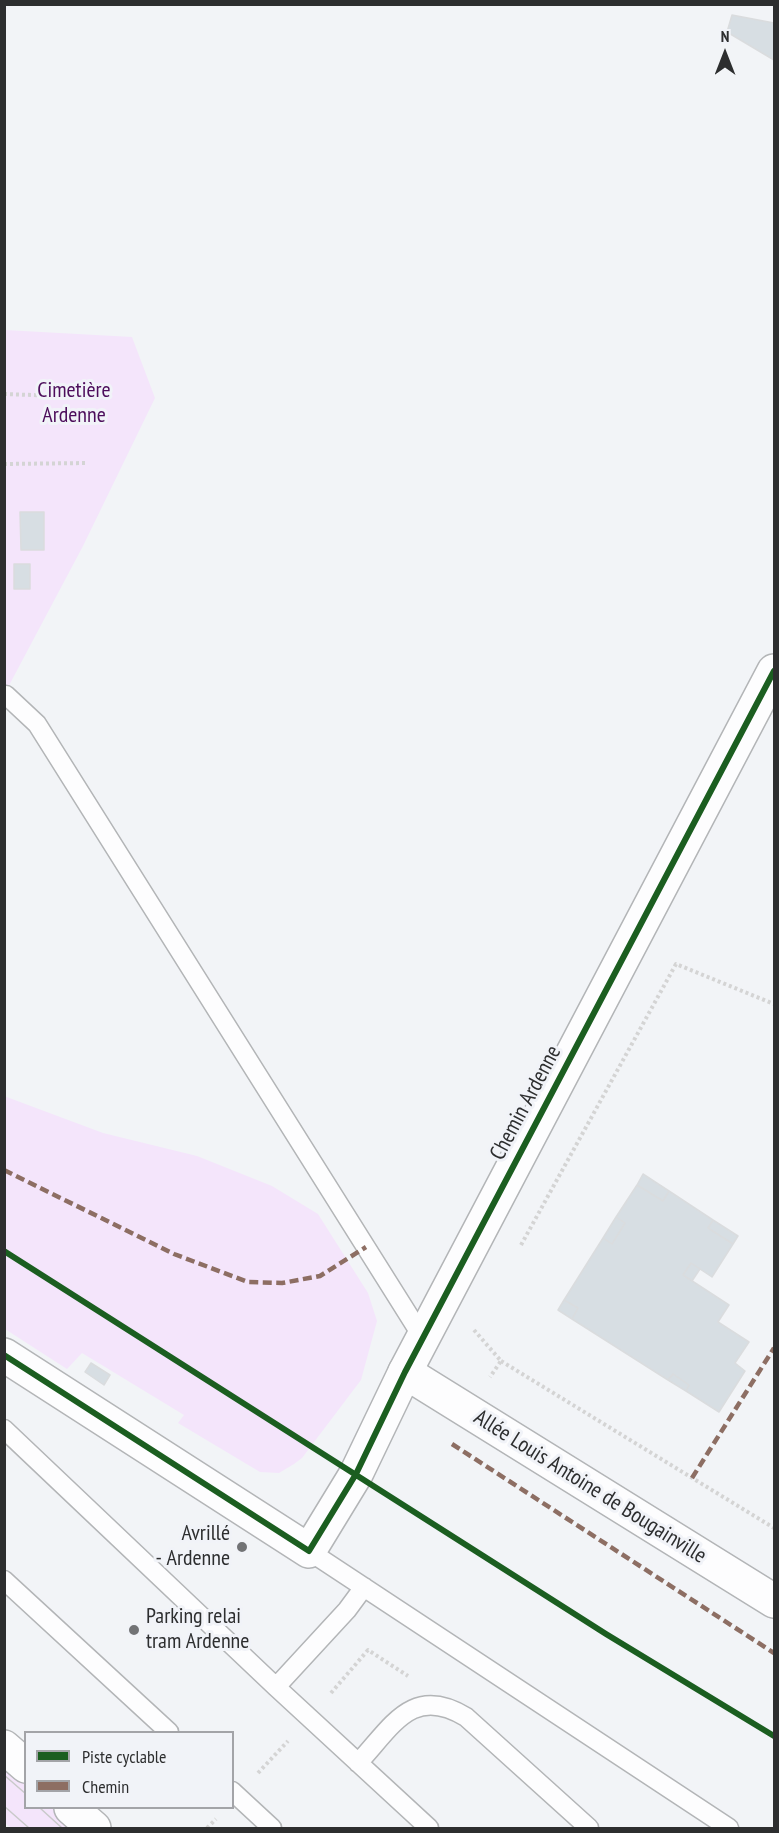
<!DOCTYPE html>
<html>
<head>
<meta charset="utf-8">
<style>
	body { margin:0 }
	#map { position:relative; width:779px; height:1833px; overflow:hidden; background:#f2f4f7; font-family:"PT Sans Narrow",sans-serif }
	canvas { display:block }
	.frame { position:absolute; inset:0; border:6px solid #2d2e2f; pointer-events:none }
	.legend { position:absolute; left:24px; top:1731px; width:210px; height:78px; box-sizing:border-box; background:#f1f3f8; border:2px solid #a3a4a8; margin:0; padding:8px 10px; list-style:none; font-size:18px; color:#2d2e2f }
	.legend li { display:flex; align-items:center; gap:12px; height:30px }
	.legend b { width:30px; border:2px solid #a3a4a8 }
	.north { position:absolute; left:695px; top:24px; width:60px; height:60px; -webkit-text-stroke:4px #f1f3f8; paint-order:stroke; rotate:0deg; font-size:16px; font-weight:700; line-height:24px; text-align:center; color:#2d2e2f }
	.north::after { content:''; display:block; margin:auto; width:21px; height:27px; background:#2d2e2f; clip-path:polygon(50% 0,100% 100%,50% 72%,0 100%) }
</style>
</head>
<body>
<div id="map">
<canvas width="779" height="1833"></canvas>
<div class="frame"></div>
<ul class="legend">
<li><b style="height:8px;background:#1b5e20"></b>Piste cyclable</li>
<li><b style="height:8px;background:#8d6e63"></b>Chemin</li>
</ul>
<div class="north">N</div>
</div>
<script>
const c = document.querySelector('canvas').getContext('2d');
c.lineJoin = 'round';
function fillPath(path, color) { c.fillStyle = color; c.fill(path, 'evenodd'); }
function stroke(path, color, width, dash) { c.strokeStyle = color; c.lineWidth = width; c.lineCap = dash ? 'butt' : 'round'; c.setLineDash(dash || []); c.stroke(path); }
function label(font, color, halo, rows, align = 'center') {
  c.font = font + ' "PT Sans Narrow",sans-serif'; c.lineWidth = 6; c.setLineDash([]); c.textBaseline = 'middle'; c.strokeStyle = halo; c.fillStyle = color; for (const [text, x, y, turn = 0] of rows) {
    c.save(); c.translate(x, y); c.rotate((+turn || 0) * Math.PI / 180); c.textAlign = isNaN(turn) ? turn : align; if (halo) c.strokeText(text, 0, 0); c.fillText(text, 0, 0); c.restore();
  }
}
const green = new Path2D(`
	M 5,330 L 132,337 L 155,398 L 83,546 L 5,693 Z
	M 4,1096 L 103,1133 L 197,1156 L 272,1186 L 318,1214 L 368,1293 L 377,1321 L 361,1380 L 302,1458 L 294,1464 L 279,1473 L 260,1472 L 178,1423 L 184,1415 L 82,1353 L 67,1369 L 5,1329 Z
	M 4,1758 L 25,1778 L 26,1808 L 57,1808 L 80,1828 L 11,1828 L 5,1823 Z`);
const building = new Path2D(`
	M 732,15 L 774,23 L 774,60 L 727,32 Z
	M 20,512 L 44,512 L 44,550 L 21,550 Z
	M 14,564 L 30,564 L 30,589 L 14,589 Z
	M 643,1174 L 669,1191 L 663,1201 L 637,1185 Z
	M 637,1185 L 663,1201 L 669,1191 L 713,1220 L 708,1228 L 733,1244 L 712,1277 L 691,1263 L 683,1275 L 729,1305 L 718,1322 L 749,1342 L 735,1363 L 745,1371 L 719,1412 L 686,1391 L 689,1385 L 673,1374 L 668,1380 L 572,1319 L 578,1308 L 564,1300 L 603,1238 L 612,1244 L 625,1223 L 616,1217 Z
	M 616,1217 L 625,1223 L 612,1244 L 603,1238 Z
	M 713,1220 L 738,1236 L 733,1244 L 708,1228 Z
	M 691,1263 L 700,1269 L 692,1281 L 683,1275 Z
	M 564,1300 L 578,1308 L 572,1319 L 558,1310 Z
	M 91,1363 L 110,1375 L 104,1385 L 85,1372 Z
	M 673,1374 L 689,1385 L 686,1391 L 668,1380 Z`);
const path = new Path2D(`
	M 4,394 L 59,396
	M 4,464 L 87,463
	M 521,1245 L 676,964 L 774,1004
	M 474,1330 L 501,1361 L 490,1377
	M 501,1361 L 774,1528
	M 331,1693 L 368,1650 L 408,1676
	M 258,1773 L 288,1741
	M 207,1828 L 216,1819`);
const lane = new Path2D(`
	M 6,695 L 37,724 L 423,1338
	M 4,1429 L 276,1687 L 429,1828
	M 309,1551 L 729,1828
	M 4,1580 L 169,1732
	M 276,1687 L 347,1610 L 364,1587
	M 358,1763 C 392,1727 412,1684 466,1717 L 589,1828
	M 232,1791 L 272,1828`);
const street = new Path2D(`
	M 405,1372 L 774,1601`);
const secondary = new Path2D(`
	M 4,1355 L 309,1551 L 356,1474 L 405,1372 L 774,671
	M 4,1747 L 26,1766
	M 71,1808 L 94,1828`);
const tram = new Path2D(`
	M 4,1775 L 26,1794
	M 4,1806 L 29,1828
	M 40,1808 L 62,1828`);
const quiet = new Path2D(`
	M 4,1170 L 174,1254 L 248,1282 L 282,1283 L 320,1276 L 366,1247
	M 452,1444 L 774,1653
	M 692,1478 L 774,1348`);
const cycleway = new Path2D(`
	M 4,1251 L 606,1634 L 774,1736
	M 4,1355 L 309,1551 L 356,1474 L 405,1372 L 774,671`);
const markers = [
	[242,1547,6,"#727375"],
	[134,1630,6,"#727375"]
];
const parkNames = [
	["Cimetière",74,391],
	["Ardenne",74,416]
];
const streetNames = [
	["Chemin Ardenne",526,1103,-62],
	["Allée Louis Antoine de Bougainville",590,1487,32]
];
const poiNames = [
	["Avrillé",230,1534],
	["- Ardenne",230,1559],
	["Parking relai",146,1617,"left"],
	["tram Ardenne",146,1642,"left"]
];
fillPath(green, '#f4e5fb');
fillPath(building, '#d7dee3');
stroke(building, '#dadcde', 1.5);
stroke(lane, '#b3b5b7', 21);
stroke(street, '#b3b5b7', 36);
stroke(secondary, '#b3b5b7', 36);
stroke(path, '#d4d4d4', 4, [3, 3]);
stroke(lane, '#fdfdfe', 18);
stroke(street, '#fdfdfe', 33);
stroke(secondary, '#fdfdfe', 33);
stroke(tram, '#c9caca', 1.5);
stroke(quiet, '#8d6e63', 4.5, [9, 4.5]);
stroke(cycleway, '#1b5e20', 6);
for (const [x, y, r, color] of markers) { const dot = new Path2D(); dot.arc(x, y, r, 0, 2 * Math.PI); c.fillStyle = color; c.fill(dot); stroke(dot, '#f1f3f8', 2); }
label('22px', '#4c0d5b', '#f1f3f8', parkNames);
label('22px', '#2d2e2f', '#f1f3f8', streetNames);
label('22px', '#2d2e2f', '#f1f3f8', poiNames, 'right');
</script>
</body>
</html>
